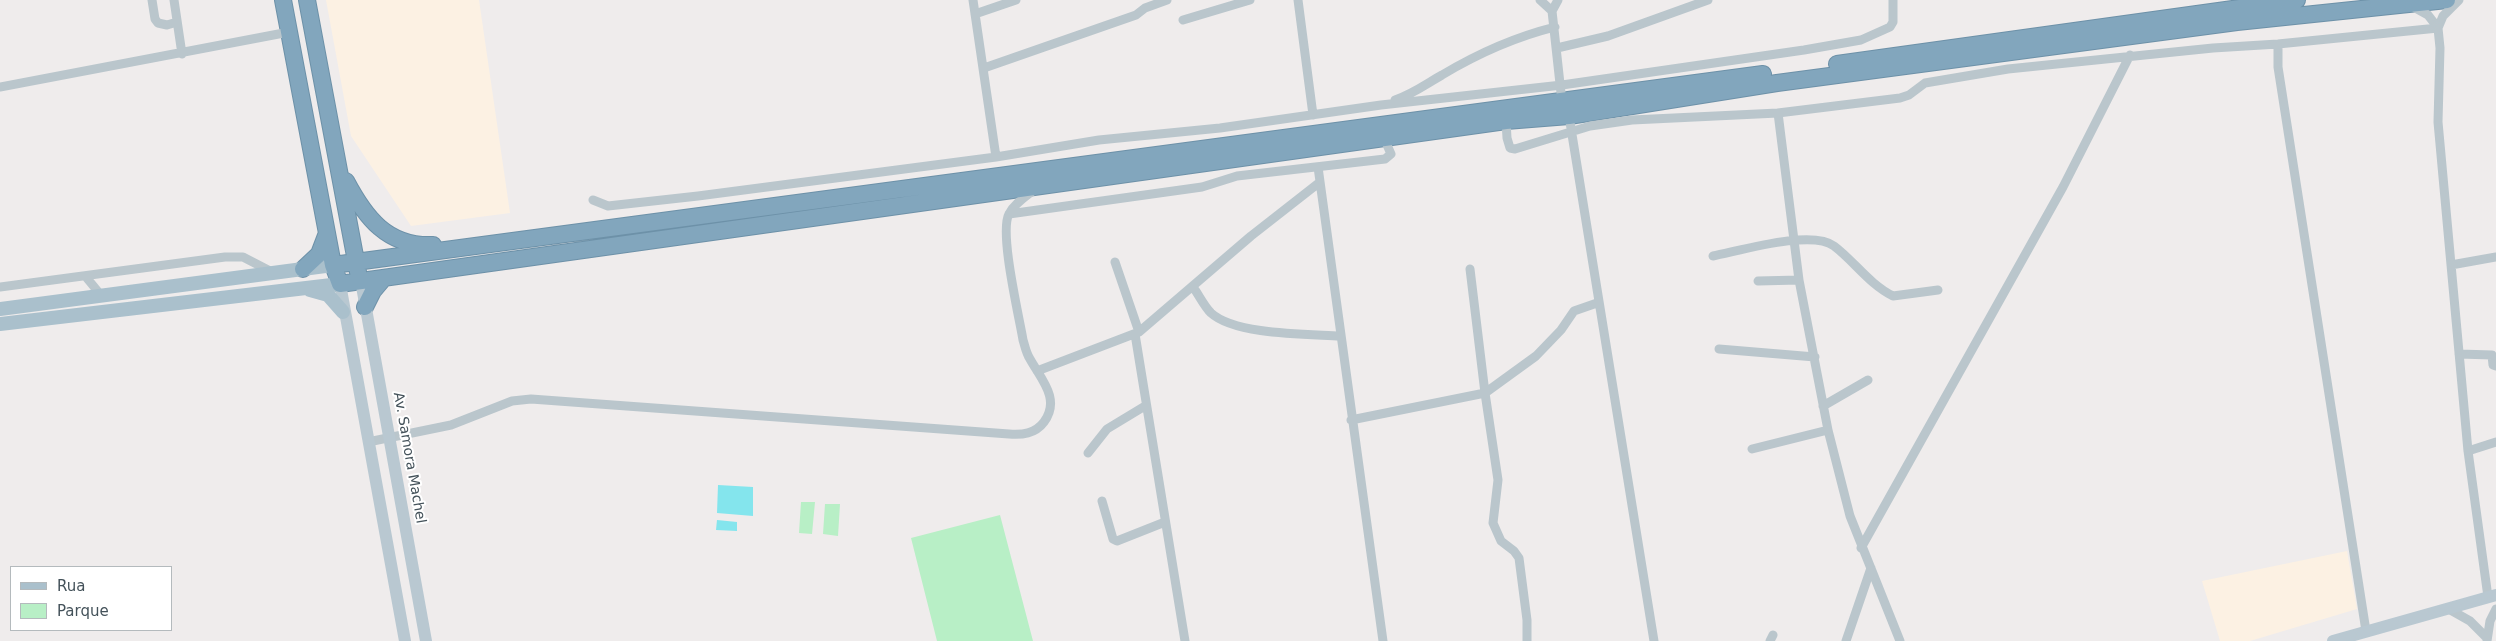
<!DOCTYPE html>
<html>
<head>
<meta charset="utf-8">
<style>
	body { margin:0 }
	#map { position:relative; width:2496px; height:641px; overflow:hidden; background:#efecec; font-family:"DejaVu Sans",sans-serif }
	canvas { display:block }
	.legend { position:absolute; left:10px; top:566px; width:162px; height:65px; box-sizing:border-box; background:#fff; border:1px solid #b4babd; margin:0; padding:6px 9px; list-style:none; font-size:15px; color:#44525a }
	.legend li { display:flex; align-items:center; gap:10px; height:25px }
	.legend b { width:25px; border:1px solid #b4babd }
</style>
</head>
<body>
<div id="map">
<canvas width="2496" height="641"></canvas>
<ul class="legend">
<li><b style="height:6px;background:#aac0cc"></b>Rua</li>
<li><b style="height:14px;background:#b8efc6"></b>Parque</li>
</ul>
</div>
<script>
const c = document.querySelector('canvas').getContext('2d');
c.lineJoin = 'round';
function fillPath(path, color) { c.fillStyle = color; c.fill(path, 'evenodd'); }
function stroke(path, color, width, dash) { c.strokeStyle = color; c.lineWidth = width; c.lineCap = dash ? 'butt' : 'round'; c.setLineDash(dash || []); c.stroke(path); }
function label(font, color, halo, rows, align = 'center') {
  c.font = font + ' "DejaVu Sans",sans-serif'; c.lineWidth = 4; c.setLineDash([]); c.textBaseline = 'middle'; c.strokeStyle = halo; c.fillStyle = color; for (const [text, x, y, turn = 0] of rows) {
    c.save(); c.translate(x, y); c.rotate((+turn || 0) * Math.PI / 180); c.textAlign = isNaN(turn) ? turn : align; if (halo) c.strokeText(text, 0, 0); c.fillText(text, 0, 0); c.restore();
  }
}
const commercial = new Path2D(`
	M 326,0 L 479,0 L 510,213 L 411,226 L 351,136 Z
	M 2347,551 L 2357,609 L 2250,641 L 2220,641 L 2202,581 Z`);
const green = new Path2D(`
	M 801,502 L 815,502 L 812,534 L 799,533 Z
	M 825,504 L 840,504 L 838,536 L 823,534 Z
	M 1000,515 L 1033,641 L 937,641 L 911,538 Z`);
const water = new Path2D(`
	M 718,485 L 753,487 L 753,516 L 717,513 Z
	M 717,520 L 737,522 L 737,531 L 716,530 Z`);
const street = new Path2D(`
	M 152,0 L 155,19 L 158,23 L 167,25 L 177,22
	M 174,0 L 182,54
	M 973,0 L 996,157
	M 1298,0 L 1313,115
	M 1540,0 L 1552,11
	M 1558,0 L 1552,11 L 1562,102
	M 2459,0 L 2443,16 L 2438,28 L 2440,48 L 2438,122 L 2468,451 L 2488,597
	M 2410,5 L 2428,15 L 2438,28
	M 975,14 L 1016,0
	M 1183,20 L 1250,0
	M 2278,44 L 2278,67 L 2366,631
	M 1557,48 L 1608,36 L 1708,0
	M 984,68 L 1136,15 L 1145,8 L 1167,0
	M 0,87 L 289,32
	M 1395,100 C 1413,94 1426,84 1442,75 C 1477,54 1515,37 1555,27
	M 1778,113 L 1799,280 L 1828,430 L 1850,516 L 1900,641
	M 1569,116 L 1654,641
	M 1506,121 L 1507,138 L 1510,148 L 1515,149 L 1590,126 L 1632,120 L 1778,113 L 1900,98 L 1909,95 L 1925,83 L 2008,69 L 2213,48 L 2278,44 L 2438,28
	M 1318,167 L 1383,641
	M 593,200 L 608,206 L 698,196 L 996,157 L 1099,140 L 1220,128 L 1381,105 L 1562,85 L 1804,50 L 1861,40 L 1890,27 L 1893,22 L 1893,0
	M 1009,214 L 1202,187 L 1237,176 L 1385,159 L 1391,154 L 1384,138
	M 1713,256 C 1739,251 1812,229 1834,246 C 1854,261 1869,284 1893,296 L 1938,290
	M 1115,262 L 1139,332
	M 2451,265 L 2496,257
	M 1470,269 L 1485,393 L 1498,480 L 1493,523 L 1501,541 L 1514,551 L 1519,558 L 1527,620 L 1527,641
	M 86,277 L 100,294
	M 1758,281 L 1799,280
	M 0,287 L 225,257 L 243,257 L 272,272
	M 1193,287 C 1199,295 1204,306 1211,313 C 1235,335 1307,334 1340,336
	M 1135,334 L 1185,641
	M 1719,349 L 1815,357
	M 2459,354 L 2492,355 L 2493,365 L 2496,366
	M 1037,371 L 1139,332 L 1251,236 L 1320,182
	M 1823,406 L 1868,380
	M 1351,420 L 1485,393 L 1536,356 L 1561,330 L 1574,311 L 1597,303
	M 368,442 L 451,425 L 512,401 L 531,399 L 1009,434 C 1022,435 1035,434 1044,422 C 1061,399 1041,379 1030,359 C 1026,353 1025,346 1023,340 C 1019,316 999,232 1009,214 C 1014,204 1025,197 1034,190
	M 1752,449 L 1828,430
	M 2468,451 L 2496,442
	M 1088,453 L 1107,429 L 1145,406
	M 1102,501 L 1113,539 L 1117,541 L 1165,522
	M 1861,548 L 2063,187 L 2130,55
	M 2447,608 L 2470,621 L 2486,637
	M 1770,641 L 1773,635
	M 1846,641 L 1871,568
	M 2487,641 L 2490,621 L 2496,609`);
const secondary = new Path2D(`
	M 361,281 L 426,641
	M 340,284 L 405,641
	M 2333,641 L 2496,595`);
const primary = new Path2D(`
	M 310,290 L 328,295 L 343,312
	M 0,309 L 333,265
	M 0,324 L 340,284`);
const highway = new Path2D(`
	M 283,0 L 333,265 L 340,284 L 1506,121 L 1569,116 L 1777,83 L 2237,22 L 2447,0
	M 307,0 L 358,272
	M 1837,64 L 2297,0
	M 346,181 C 365,217 387,247 433,245
	M 333,265 L 1763,74
	M 303,269 L 319,254 L 327,233
	M 365,307 L 373,291 L 384,278`);
const streetNames = [
	["Av. Samora Machel",409,458,80]
];
fillPath(commercial, '#fcf1e3');
fillPath(green, '#b8efc6');
fillPath(water, '#84e5ed');
stroke(highway, '#6d91a8', 18);
stroke(street, '#bac6cc', 9);
stroke(secondary, '#b9c8d1', 12);
stroke(primary, '#aac0cc', 14);
stroke(highway, '#82a6bd', 16);
label('14px', '#44525a', '#fff', streetNames);
</script>
</body>
</html>
